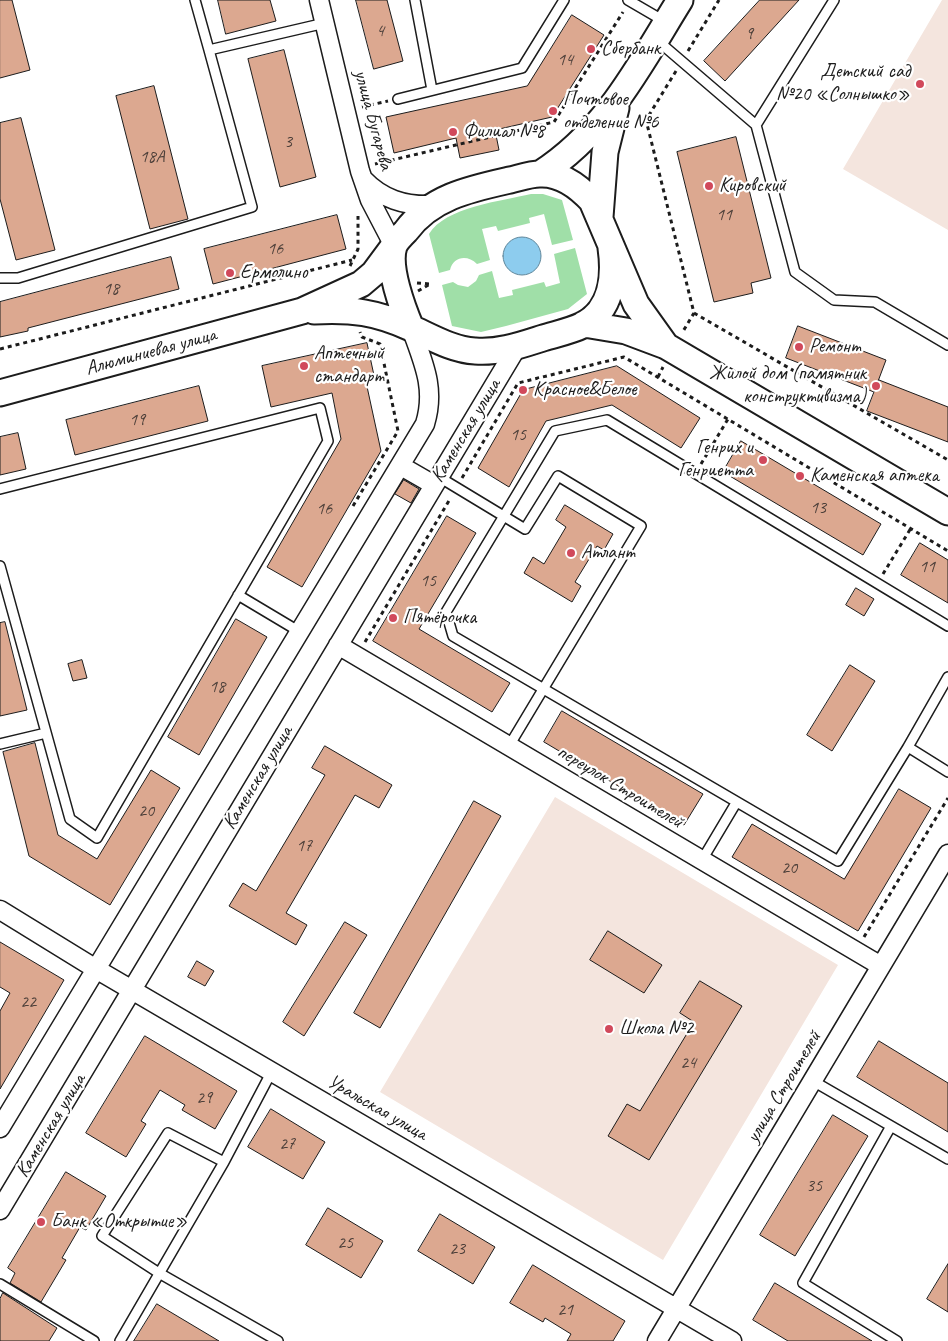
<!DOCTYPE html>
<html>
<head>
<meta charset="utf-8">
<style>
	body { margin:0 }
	canvas { display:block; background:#fff }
</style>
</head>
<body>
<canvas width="948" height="1341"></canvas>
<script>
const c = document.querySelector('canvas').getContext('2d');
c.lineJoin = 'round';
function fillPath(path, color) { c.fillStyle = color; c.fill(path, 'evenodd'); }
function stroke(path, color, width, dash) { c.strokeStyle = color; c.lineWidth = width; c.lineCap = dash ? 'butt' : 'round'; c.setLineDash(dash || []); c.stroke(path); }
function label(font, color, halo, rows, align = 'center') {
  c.font = font + ' Caveat,sans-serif'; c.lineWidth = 4.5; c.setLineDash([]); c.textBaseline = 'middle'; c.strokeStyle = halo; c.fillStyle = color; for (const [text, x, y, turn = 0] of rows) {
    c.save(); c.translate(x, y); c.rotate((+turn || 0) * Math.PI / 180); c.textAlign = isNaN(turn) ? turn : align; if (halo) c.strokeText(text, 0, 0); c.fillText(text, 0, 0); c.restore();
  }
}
const built = new Path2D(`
	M 942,0 L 948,0 L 948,230 L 843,169 Z
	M 555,797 L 838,965 L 663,1260 L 380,1092 Z`);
const green = new Path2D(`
	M 531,194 L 543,194 L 562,200 L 573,240 L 552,245 L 544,214 L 529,218 L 530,223 L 498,231 L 496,226 L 482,229 L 490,260 L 477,264 C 467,254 453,257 450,270 L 439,273 L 429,234 C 445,207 502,201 531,194 Z
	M 575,248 L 587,294 L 568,309 L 506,326 L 481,332 L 452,326 L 442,285 L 453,282 L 458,285 L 468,287 L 476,281 L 479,275 L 492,271 L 499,298 L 513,295 L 512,290 L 544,282 L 546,287 L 560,283 L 554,254 Z`);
const water = new Path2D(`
	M503 256a19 19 0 1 1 38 0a19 19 0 1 1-38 0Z`);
const building = new Path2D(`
	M 0,0 L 12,0 L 30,70 L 0,78 Z
	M 218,0 L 270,0 L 276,21 L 226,34 Z
	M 356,0 L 387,0 L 403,61 L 374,69 Z
	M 760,0 L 799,0 L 725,81 L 704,61 Z
	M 572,15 L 604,35 L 552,117 L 495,130 L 499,150 L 460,158 L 456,138 L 394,153 L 386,117 L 527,86 Z
	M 284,50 L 316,177 L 280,187 L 248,59 Z
	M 154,86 L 188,219 L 150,229 L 116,96 Z
	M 21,118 L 55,250 L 16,260 L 0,199 L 0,123 Z
	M 736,137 L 771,278 L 751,283 L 753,293 L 714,302 L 677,152 Z
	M 337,215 L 346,249 L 213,284 L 204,249 Z
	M 171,257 L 179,289 L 28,328 L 28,331 L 0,337 L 0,302 Z
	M 798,326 L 886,360 L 874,392 L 786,358 Z
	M 367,343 L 375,380 L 366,382 L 381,451 L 302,587 L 267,567 L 341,439 L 332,393 L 271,407 L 262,366 Z
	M 617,366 L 700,418 L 681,448 L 612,405 L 546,421 L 509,487 L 478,468 L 523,390 Z
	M 879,380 L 948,407 L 948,442 L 867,411 Z
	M 199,386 L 208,421 L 75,455 L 66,420 Z
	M 18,433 L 26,469 L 0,475 L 0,437 Z
	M 741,441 L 881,524 L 863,555 L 723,472 Z
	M 404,480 L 419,489 L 411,503 L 395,494 Z
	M 565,505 L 613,534 L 604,550 L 597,546 L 575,582 L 581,586 L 572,602 L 524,573 L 533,557 L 544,564 L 566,527 L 556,520 Z
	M 447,516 L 476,533 L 419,629 L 510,683 L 492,712 L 373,641 Z
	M 920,543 L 948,560 L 948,603 L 901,575 Z
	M 856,588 L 874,599 L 864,616 L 846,605 Z
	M 236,619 L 267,637 L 199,755 L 168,737 Z
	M 5,622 L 27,710 L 0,716 L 0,623 Z
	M 82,660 L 87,678 L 73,681 L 68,664 Z
	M 850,665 L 875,681 L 832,751 L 807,735 Z
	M 562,711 L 703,794 L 684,825 L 544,742 Z
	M 35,743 L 58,835 L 97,859 L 151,770 L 180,788 L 110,905 L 29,856 L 3,752 Z
	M 325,746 L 392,785 L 379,808 L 355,795 L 286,913 L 307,925 L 296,945 L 229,906 L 243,883 L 256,891 L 325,775 L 312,768 Z
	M 899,789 L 931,808 L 858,931 L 732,857 L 752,824 L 844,879 Z
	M 474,801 L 501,816 L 380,1028 L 354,1013 Z
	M 345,922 L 367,935 L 304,1036 L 283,1022 Z
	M 608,931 L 662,965 L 644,993 L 590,960 Z
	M 0,942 L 64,980 L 0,1089 L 0,1011 L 10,993 L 0,987 Z
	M 197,961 L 214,971 L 205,986 L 188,977 Z
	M 700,981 L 742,1006 L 649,1160 L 608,1136 L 627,1104 L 640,1111 L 694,1022 L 680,1013 Z
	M 145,1036 L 237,1091 L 215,1129 L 182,1110 L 185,1105 L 160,1090 L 141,1121 L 146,1124 L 126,1157 L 86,1133 Z
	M 879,1041 L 948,1083 L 948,1132 L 857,1077 Z
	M 271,1109 L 325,1142 L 303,1179 L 248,1147 Z
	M 833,1115 L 868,1136 L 795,1256 L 760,1235 Z
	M 66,1172 L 106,1196 L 86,1230 L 80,1227 L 62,1258 L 66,1260 L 41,1302 L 10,1283 L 15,1273 L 8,1268 Z
	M 328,1208 L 383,1241 L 361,1278 L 306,1245 Z
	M 440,1214 L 495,1247 L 473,1284 L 418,1251 Z
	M 948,1264 L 948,1312 L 927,1299 Z
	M 533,1265 L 625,1321 L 613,1341 L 567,1341 L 571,1334 L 545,1318 L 543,1322 L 510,1303 Z
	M 775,1283 L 872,1341 L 788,1341 L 753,1320 Z
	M 3,1293 L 57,1328 L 49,1341 L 0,1341 L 0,1299 Z
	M 157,1304 L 219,1341 L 134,1341 Z`);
const path = new Path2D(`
	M 688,51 L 719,0
	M 676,71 L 646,120 L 694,313 L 682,333
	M 362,107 L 388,101
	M 375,164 L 554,122 L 623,12
	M 350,266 L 358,249 L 358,216
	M 417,283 L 430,284
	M 418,291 L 430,284
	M 694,313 L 948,460
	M 0,349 L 352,260
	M 658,377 L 663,367
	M 701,464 L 728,419
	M 462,478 L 518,383 L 624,357 L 948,551
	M 353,506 L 398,431 L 380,344 L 362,337 L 360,332
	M 883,574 L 911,528
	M 365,642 L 450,499
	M 864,937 L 948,798`);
const lane = new Path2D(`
	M 195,0 L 209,50
	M 415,0 L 432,90
	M 628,0 L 664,21
	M 658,41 L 756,125 L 834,0
	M 398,99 L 522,68 L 564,0
	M 756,125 L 795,272 L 834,300 L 875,302 L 948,345
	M 0,278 L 18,278 L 252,207 L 209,50 L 325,23
	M 439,477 L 525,529 L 558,476 L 641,526 L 509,746
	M 0,489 L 320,408 L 328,441 L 97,838 L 70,819 L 0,566
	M 238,595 L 300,632
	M 948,677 L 908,747 L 948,772
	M 0,744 L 46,733
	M 908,747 L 838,861 L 453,636 L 446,612 L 555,431 L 607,420 L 948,626
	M 702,860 L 736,803
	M 813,1081 L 948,1159
	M 891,1126 L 803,1283 L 897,1341
	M 224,1162 L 168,1133 L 102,1236 L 159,1273 L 278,1341
	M 0,1284 L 94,1341
	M 120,1341 L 224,1162 L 272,1071`);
const street = new Path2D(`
	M 319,0 L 360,171 L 370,200 L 394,246
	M 363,179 C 382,199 404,206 432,205
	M 401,466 L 434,485
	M 338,645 L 881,966
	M 0,910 L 96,969 L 732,1341
	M 0,1128 L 425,424 C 436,388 423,362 411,328
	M 0,1210 L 517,347
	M 657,1341 L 948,854`);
const secondary = new Path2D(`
	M 540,174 C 607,131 639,66 680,0
	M 600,217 L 605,152 L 616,108
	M 611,248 C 615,276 612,310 583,325 C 571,331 556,334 543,338 C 521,345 499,353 475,351 C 453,350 431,337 411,328 C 403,309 387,267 394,246 C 396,241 402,235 406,231 C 431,197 470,189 510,180 C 519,178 530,174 540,174 C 561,173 579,187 592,201 L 636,304 L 666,346
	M 314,311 C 352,309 376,312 411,328
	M 584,324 L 626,331 L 666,346 L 948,512
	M 0,393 L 302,311 L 361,284 L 374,273 L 394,246`);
const markers = [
	[591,49,5,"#d1495b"],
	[920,84,5,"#d1495b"],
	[553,111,5,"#d1495b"],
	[453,132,5,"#d1495b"],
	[709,186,5,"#d1495b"],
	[230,273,5,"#d1495b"],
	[799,347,5,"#d1495b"],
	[304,366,5,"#d1495b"],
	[876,386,5,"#d1495b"],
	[523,390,5,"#d1495b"],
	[763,460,5,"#d1495b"],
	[800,476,5,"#d1495b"],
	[571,553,5,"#d1495b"],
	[393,618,5,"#d1495b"],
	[609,1029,5,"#d1495b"],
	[41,1222,5,"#d1495b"]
];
const numberNames = [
	["4",380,31],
	["9",749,34],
	["14",565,60],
	["3",288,142],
	["18А",152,157],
	["11",724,215],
	["16",275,249],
	["18",111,289],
	["19",137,420],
	["15",518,435],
	["13",818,508],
	["16",324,509],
	["11",927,567],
	["15",428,581],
	["18",217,687],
	["20",146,811],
	["17",304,846],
	["20",789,868],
	["22",28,1002],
	["24",688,1063],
	["29",204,1098],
	["27",287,1144],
	["35",814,1186],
	["25",345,1243],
	["23",457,1249],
	["21",565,1310]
];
const poiNames = [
	["Сбербанк",601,49],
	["Детский сад",910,72,"right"],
	["№20 «Солнышко»",910,95,"right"],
	["Почтовое",563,100],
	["отделение №6",563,123],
	["Филиал №8",463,132],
	["Кировский",719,186],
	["Ермолино",240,273],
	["Ремонт",809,347],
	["Аптечный",314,354],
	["стандарт",314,377],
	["Жилой дом (памятник",866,374,"right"],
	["конструктивизма)",866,397,"right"],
	["Красное&Белое",533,390],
	["Генрих и",753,448,"right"],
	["Генриетта",753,471,"right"],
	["Каменская аптека",810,476],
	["Атлант",581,553],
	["Пятёрочка",403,618],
	["Школа №2",619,1029],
	["Банк «Открытие»",51,1222]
];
const streetNames = [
	["улица Бугарева",373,120,75],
	["Алюминиевая улица",151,352,-15],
	["Каменская улица",466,431,-59],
	["Каменская улица",258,778,-59],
	["переулок Строителей",620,787,31],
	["улица Строителей",784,1087,-59],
	["Уральская улица",377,1108,30],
	["Каменская улица",51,1126,-59]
];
fillPath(built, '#f4e5de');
fillPath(green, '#a0dfa8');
fillPath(water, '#8dccee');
stroke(water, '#60869a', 1);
fillPath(building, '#dca890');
stroke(building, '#1c1c1c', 1);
stroke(lane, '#1c1c1c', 12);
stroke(street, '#1c1c1c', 21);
stroke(secondary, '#1c1c1c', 29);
stroke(path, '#1c1c1c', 3, [4, 4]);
stroke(lane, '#fff', 9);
stroke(street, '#fff', 18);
stroke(secondary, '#fff', 25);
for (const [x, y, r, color] of markers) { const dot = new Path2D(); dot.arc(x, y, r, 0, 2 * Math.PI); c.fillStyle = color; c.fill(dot); stroke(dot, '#fff', 2); }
label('18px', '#4c3f39', null, numberNames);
label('20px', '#1c1c1c', '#fff', poiNames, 'left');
label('20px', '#1c1c1c', '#fff', streetNames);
</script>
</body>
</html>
